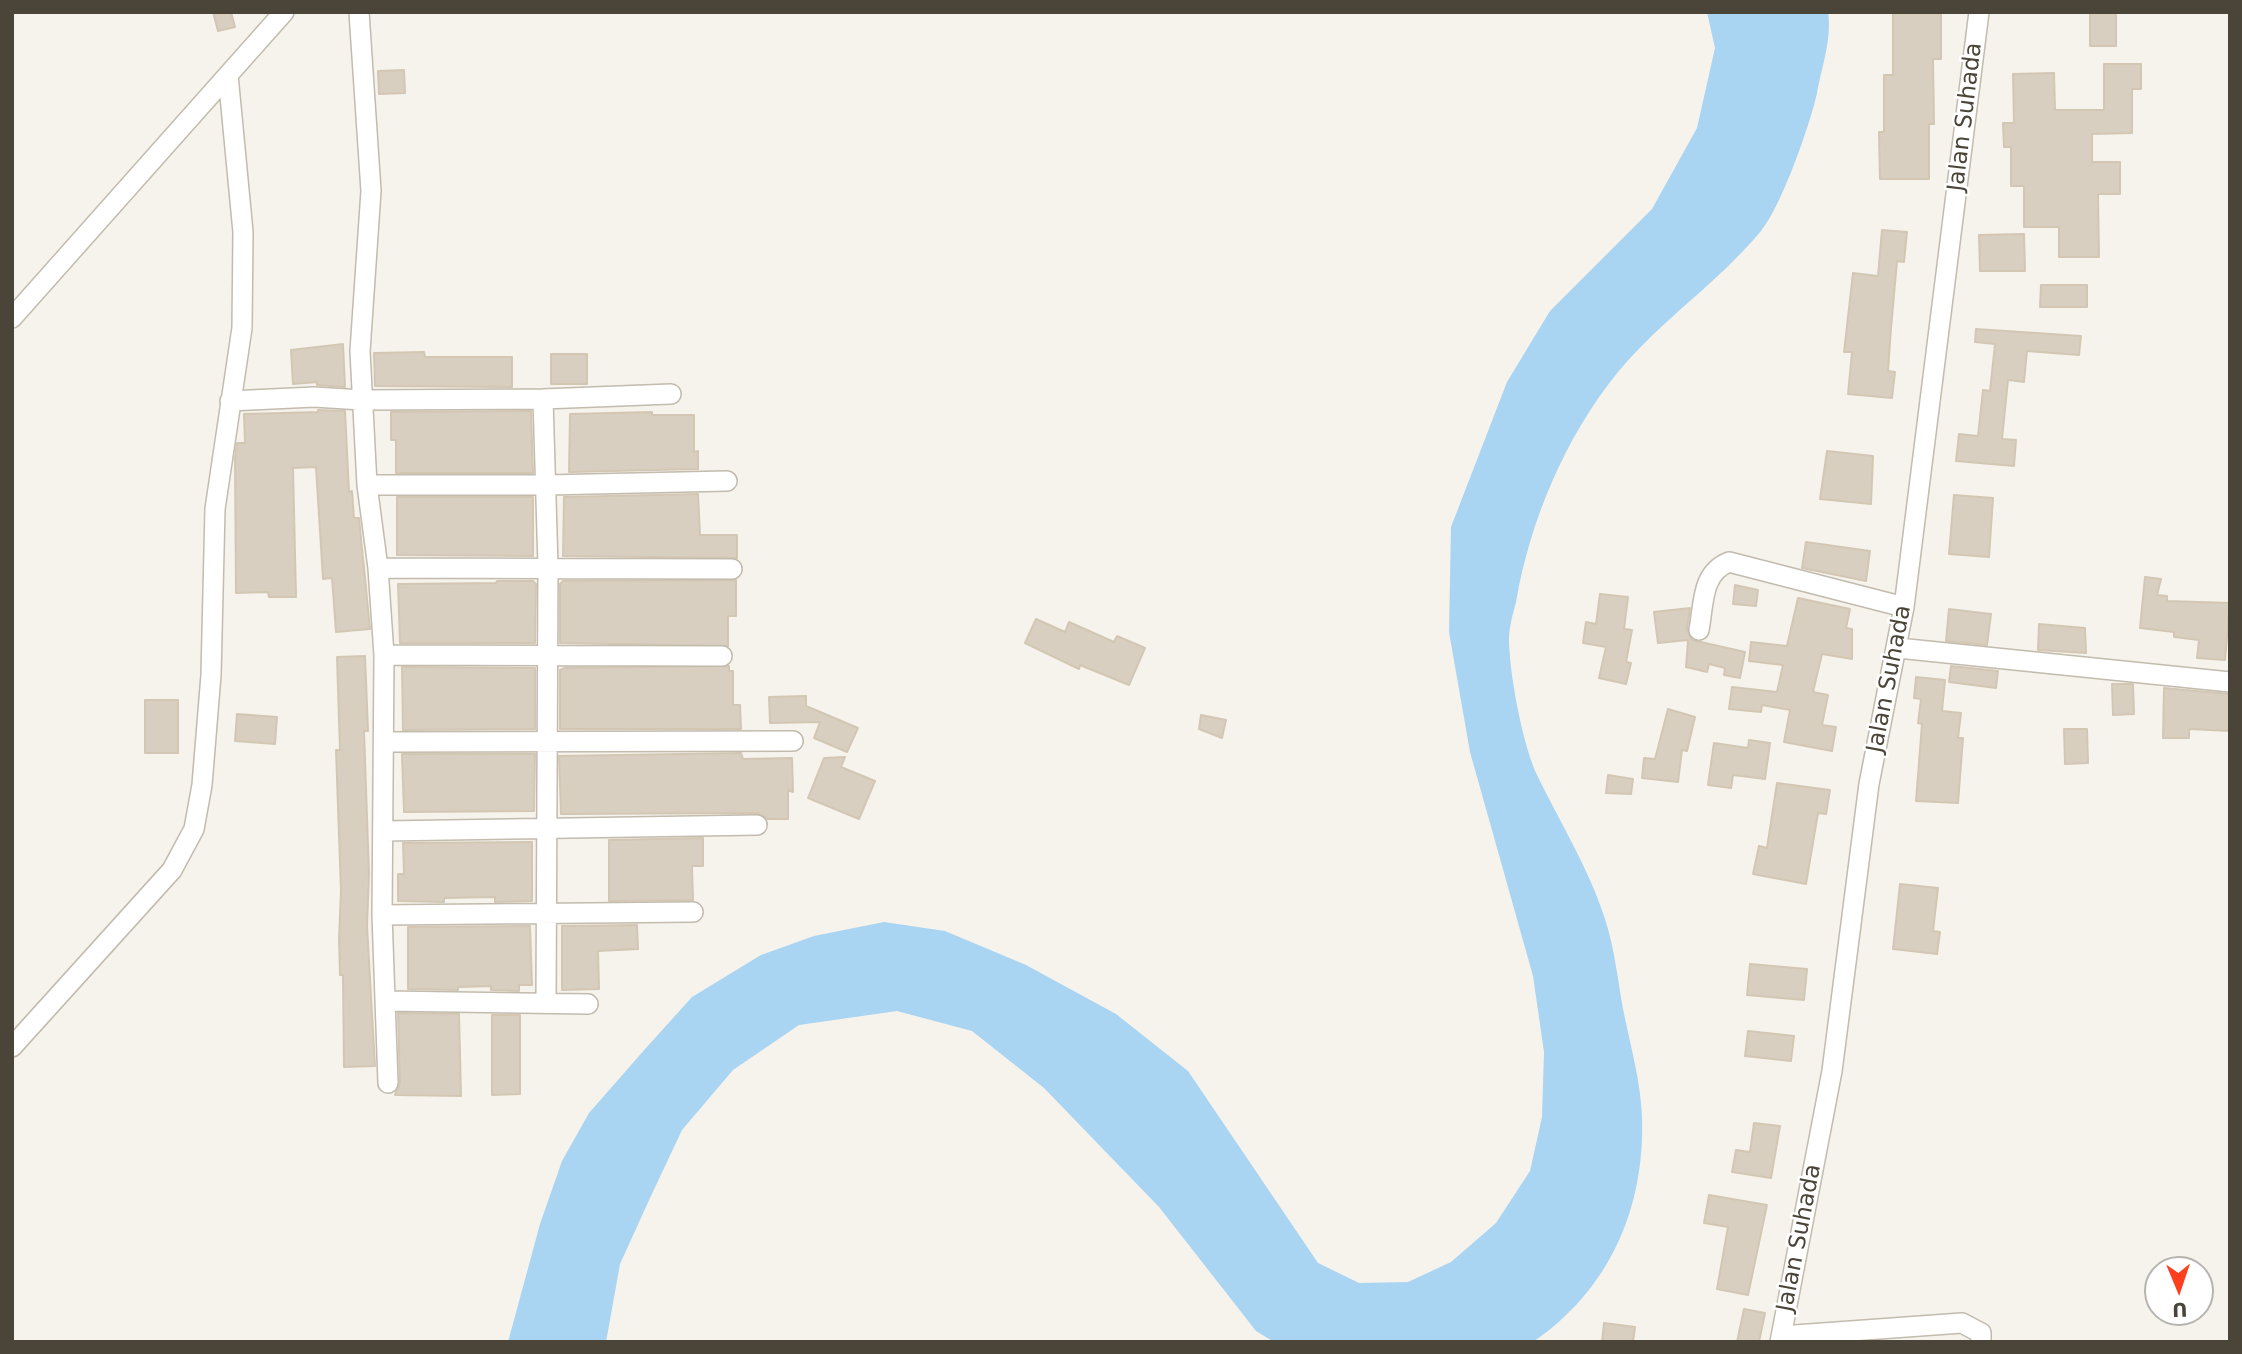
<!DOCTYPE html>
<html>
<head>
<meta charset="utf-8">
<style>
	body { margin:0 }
	#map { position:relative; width:2242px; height:1354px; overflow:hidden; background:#f6f3ec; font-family:"DejaVu Sans",sans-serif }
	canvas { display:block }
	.frame { position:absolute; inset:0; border:14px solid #4b4439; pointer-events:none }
	.north { position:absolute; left:2144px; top:1256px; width:70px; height:70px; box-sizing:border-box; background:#fff; border:2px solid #b7b4b0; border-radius:50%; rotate:178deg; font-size:19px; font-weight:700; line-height:28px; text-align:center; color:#4b4439 }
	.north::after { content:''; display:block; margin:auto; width:24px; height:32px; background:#fc3f1d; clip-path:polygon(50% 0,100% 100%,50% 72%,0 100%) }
</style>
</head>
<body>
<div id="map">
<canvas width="2242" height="1354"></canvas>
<div class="frame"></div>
<div class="north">U</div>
</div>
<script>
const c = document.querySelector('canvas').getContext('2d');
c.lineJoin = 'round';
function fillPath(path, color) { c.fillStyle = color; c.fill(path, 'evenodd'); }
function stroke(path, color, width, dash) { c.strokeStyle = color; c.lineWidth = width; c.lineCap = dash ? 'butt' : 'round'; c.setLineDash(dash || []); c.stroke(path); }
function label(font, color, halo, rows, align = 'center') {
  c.font = font + ' "DejaVu Sans",sans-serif'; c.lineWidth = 5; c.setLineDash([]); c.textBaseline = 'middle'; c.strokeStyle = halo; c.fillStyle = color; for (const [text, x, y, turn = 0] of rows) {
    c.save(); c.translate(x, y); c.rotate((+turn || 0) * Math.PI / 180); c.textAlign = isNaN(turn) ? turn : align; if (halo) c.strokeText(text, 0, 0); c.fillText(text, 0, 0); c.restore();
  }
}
const water = new Path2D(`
	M 1707,12 L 1828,12 C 1832,39 1822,66 1817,93 C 1810,125 1781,207 1761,231 C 1718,283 1661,320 1618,372 C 1565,437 1530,521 1516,602 C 1513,614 1509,627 1509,639 C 1509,672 1523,748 1538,777 C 1561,824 1589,869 1605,919 C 1615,949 1618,983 1624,1014 C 1631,1047 1641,1084 1642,1117 C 1645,1209 1609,1290 1533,1342 L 1274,1342 L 1256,1331 L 1159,1207 L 1044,1088 L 972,1031 L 897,1011 L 799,1025 L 733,1070 L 682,1130 L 650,1198 L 620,1264 L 606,1342 L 508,1342 L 540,1224 L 562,1161 L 589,1113 L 646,1048 L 692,997 L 761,955 L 814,936 L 884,922 L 945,931 L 1026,965 L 1116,1014 L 1188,1071 L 1318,1263 L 1359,1283 L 1408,1282 L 1451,1262 L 1496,1223 L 1530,1171 L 1542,1117 L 1544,1052 L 1533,976 L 1470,752 L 1449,632 L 1451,527 L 1507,382 L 1550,311 L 1652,209 L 1697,128 L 1715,48 Z`);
const building = new Path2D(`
	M 213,12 L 231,12 L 235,27 L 218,31 Z
	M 1893,12 L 1941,12 L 1941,59 L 1933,59 L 1934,124 L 1929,124 L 1929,179 L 1880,179 L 1879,132 L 1884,132 L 1884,75 L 1893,75 Z
	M 2090,12 L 2116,12 L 2116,46 L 2090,46 Z
	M 2104,64 L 2141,64 L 2141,89 L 2132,89 L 2132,133 L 2092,134 L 2092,162 L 2120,162 L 2120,194 L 2098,194 L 2099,257 L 2059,257 L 2059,227 L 2024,227 L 2024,186 L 2011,186 L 2011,147 L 2004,147 L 2003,123 L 2014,123 L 2013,74 L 2054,73 L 2055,110 L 2104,110 Z
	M 404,70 L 405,93 L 379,94 L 378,71 Z
	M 1882,230 L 1907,232 L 1904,262 L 1897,261 L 1891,328 L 1888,371 L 1895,372 L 1892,398 L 1848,394 L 1852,352 L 1844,352 L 1853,273 L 1878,276 Z
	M 2024,234 L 2025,271 L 1980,271 L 1979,235 Z
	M 2041,285 L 2087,285 L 2087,307 L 2040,307 Z
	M 1976,329 L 2081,336 L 2079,355 L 2027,351 L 2024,382 L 2008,380 L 2002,439 L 2016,440 L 2014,466 L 1956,461 L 1959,434 L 1978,436 L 1983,390 L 1990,391 L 1995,344 L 1975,342 Z
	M 343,344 L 345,387 L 317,385 L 317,382 L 293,384 L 291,350 Z
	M 424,352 L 425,357 L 512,357 L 512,387 L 375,386 L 374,353 Z
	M 551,354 L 587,354 L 587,384 L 551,384 Z
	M 318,410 L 345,411 L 349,492 L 352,491 L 354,518 L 359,518 L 370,629 L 336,632 L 332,578 L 323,579 L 316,467 L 293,468 L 296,597 L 269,597 L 268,592 L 236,593 L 235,459 L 237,443 L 245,443 L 244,414 L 318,412 Z
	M 531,411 L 533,473 L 396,473 L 396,440 L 391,440 L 391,412 Z
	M 652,412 L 652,415 L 694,415 L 694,452 L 698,451 L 698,469 L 569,472 L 570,414 Z
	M 1827,451 L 1873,456 L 1871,504 L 1820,499 Z
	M 698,494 L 700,535 L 737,535 L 737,558 L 563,556 L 564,497 Z
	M 1954,495 L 1993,498 L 1989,557 L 1949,554 Z
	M 397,497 L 533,497 L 533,556 L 397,555 Z
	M 1806,542 L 1870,551 L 1866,581 L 1802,568 Z
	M 2145,577 L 2161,579 L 2157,595 L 2167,596 L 2167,601 L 2230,603 L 2225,660 L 2197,658 L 2199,640 L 2174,637 L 2174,632 L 2140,628 Z
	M 736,580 L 736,616 L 728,616 L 728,646 L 560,643 L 560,584 L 563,581 Z
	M 497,581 L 533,581 L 536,584 L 535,643 L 400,643 L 398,584 L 496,583 Z
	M 1735,585 L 1758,590 L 1756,606 L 1733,604 Z
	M 1600,594 L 1628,597 L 1624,629 L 1632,630 L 1626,662 L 1631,663 L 1626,684 L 1599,678 L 1606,647 L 1583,643 L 1586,622 L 1596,624 Z
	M 1798,598 L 1850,609 L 1846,628 L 1852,629 L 1852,659 L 1822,654 L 1813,692 L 1828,695 L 1822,725 L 1836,727 L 1832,751 L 1784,742 L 1790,710 L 1762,705 L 1761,712 L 1729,709 L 1732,687 L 1777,692 L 1783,665 L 1749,661 L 1751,642 L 1787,646 Z
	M 1690,608 L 1687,629 L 1692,640 L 1745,652 L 1740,678 L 1724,675 L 1725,668 L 1709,664 L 1707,672 L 1686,667 L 1688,640 L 1658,643 L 1654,612 Z
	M 1949,609 L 1991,614 L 1987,645 L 1946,641 Z
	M 1036,619 L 1065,632 L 1069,622 L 1114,642 L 1117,636 L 1145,648 L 1129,685 L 1080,665 L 1079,669 L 1025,643 Z
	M 2039,624 L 2085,628 L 2086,653 L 2038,650 Z
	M 365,656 L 368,731 L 364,731 L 369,874 L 367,926 L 375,1066 L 344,1067 L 343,975 L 340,975 L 339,939 L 341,891 L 336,750 L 340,750 L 337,657 Z
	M 729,666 L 729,671 L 733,671 L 733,705 L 740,705 L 741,729 L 560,729 L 560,670 L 565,668 Z
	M 1951,666 L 1998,671 L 1996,688 L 1949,682 Z
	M 402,667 L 535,668 L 535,729 L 403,730 Z
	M 1916,677 L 1945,680 L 1942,711 L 1961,713 L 1958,738 L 1963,738 L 1958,803 L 1916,801 L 1922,724 L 1918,723 L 1921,699 L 1914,698 Z
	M 2112,684 L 2133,684 L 2134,714 L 2113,715 Z
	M 2164,688 L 2230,694 L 2230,731 L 2189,729 L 2189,738 L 2163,738 Z
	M 806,696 L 806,706 L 858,728 L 847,752 L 814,738 L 820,722 L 770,723 L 769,697 Z
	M 145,700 L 178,700 L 178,753 L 145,753 Z
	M 1668,709 L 1695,717 L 1687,751 L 1682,750 L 1678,782 L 1642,778 L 1644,758 L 1655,759 Z
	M 237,714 L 277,717 L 275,744 L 235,741 Z
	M 1201,715 L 1226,720 L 1222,738 L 1199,729 Z
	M 2064,729 L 2087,729 L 2088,763 L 2065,764 Z
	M 1749,740 L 1770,743 L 1765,779 L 1733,775 L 1731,788 L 1708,785 L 1714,743 L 1748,748 Z
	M 741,753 L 743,759 L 792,758 L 793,792 L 788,790 L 788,819 L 768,819 L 757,813 L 561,814 L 559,756 Z
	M 402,754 L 535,754 L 534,811 L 404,812 Z
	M 845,757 L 841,767 L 875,781 L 859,819 L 808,798 L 824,758 Z
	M 1608,775 L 1633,779 L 1631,794 L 1606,793 Z
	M 1777,783 L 1830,790 L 1826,814 L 1818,813 L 1806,884 L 1753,874 L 1759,846 L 1767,848 Z
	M 703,838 L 703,866 L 692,866 L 693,900 L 609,901 L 609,840 Z
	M 532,842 L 532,901 L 495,902 L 495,897 L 444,898 L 444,902 L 398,901 L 398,874 L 404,874 L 403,843 Z
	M 1900,884 L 1938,888 L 1933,931 L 1940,932 L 1937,954 L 1893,949 Z
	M 637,925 L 638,949 L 598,951 L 599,989 L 562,990 L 562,926 Z
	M 530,926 L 532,985 L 519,985 L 519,991 L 491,990 L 491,986 L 458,987 L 458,990 L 408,989 L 408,927 Z
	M 1750,964 L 1807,969 L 1804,1000 L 1747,995 Z
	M 398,1013 L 459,1014 L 461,1096 L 395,1095 L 400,1083 Z
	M 492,1015 L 520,1015 L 520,1094 L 492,1095 Z
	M 1748,1031 L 1794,1036 L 1791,1061 L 1745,1056 Z
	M 1754,1123 L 1780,1126 L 1771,1178 L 1732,1172 L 1736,1150 L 1750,1152 Z
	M 1709,1195 L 1767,1205 L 1748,1295 L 1717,1289 L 1728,1227 L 1704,1223 Z
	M 1744,1309 L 1765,1313 L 1759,1342 L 1737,1342 Z
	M 1604,1323 L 1635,1327 L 1633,1342 L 1602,1342 Z`);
const street = new Path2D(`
	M 359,12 L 371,191 L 360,351 L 367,485 L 378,568 L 384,655 L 382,915 L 388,1083
	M 12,318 L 284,12
	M 543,399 L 548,566 L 546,1003
	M 230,401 L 314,397 L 362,400 L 543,399 L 671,394
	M 367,485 L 547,485 L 727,481
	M 378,568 L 732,569
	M 1699,630 C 1704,604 1701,573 1729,562 L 1904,607
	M 1898,648 L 2230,682
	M 384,655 L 722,656
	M 384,742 L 793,741
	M 385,831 L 757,825
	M 382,915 L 693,912
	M 386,1001 L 588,1004
	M 12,1047 L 172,870 L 194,829 L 202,785 L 211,675 L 215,509 L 242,328 L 243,232 L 228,75
	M 1781,1336 L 1962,1323 L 1981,1333 L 1981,1342
	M 1780,1342 L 1832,1071 L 1869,784 L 1904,607 L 1979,12`);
const streetNames = [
	["Jalan Suhada",1966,117,-83],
	["Jalan Suhada",1890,679,-79],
	["Jalan Suhada",1800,1238,-79]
];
fillPath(water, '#a9d4f2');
fillPath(building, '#d8cfc1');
stroke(building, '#d3c7b4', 2);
stroke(street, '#c2bbae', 22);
stroke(street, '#fff', 19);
label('23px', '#4b4439', '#fff', streetNames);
</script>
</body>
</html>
